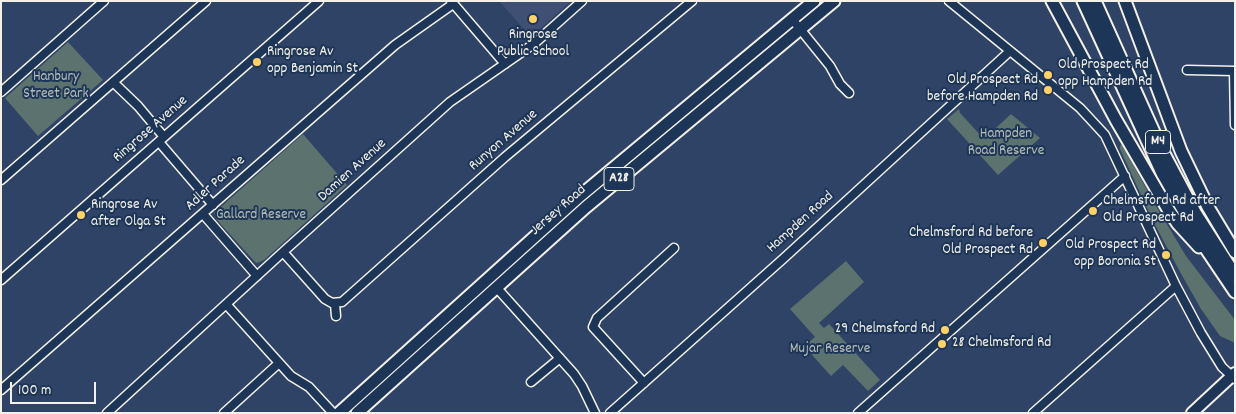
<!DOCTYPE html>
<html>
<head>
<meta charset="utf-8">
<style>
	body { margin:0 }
	#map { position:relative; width:1236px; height:414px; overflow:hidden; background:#2f4367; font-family:Dekko,sans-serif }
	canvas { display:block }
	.frame { position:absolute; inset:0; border:2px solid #f4f1e8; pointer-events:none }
	.scale { position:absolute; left:10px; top:382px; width:86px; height:22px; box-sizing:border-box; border:2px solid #f4f1e8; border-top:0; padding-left:6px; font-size:15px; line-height:18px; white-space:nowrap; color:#f4f1e8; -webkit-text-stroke:4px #1d3557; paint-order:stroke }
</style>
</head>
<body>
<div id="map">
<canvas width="1236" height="414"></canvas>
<div class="frame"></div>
<div class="scale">100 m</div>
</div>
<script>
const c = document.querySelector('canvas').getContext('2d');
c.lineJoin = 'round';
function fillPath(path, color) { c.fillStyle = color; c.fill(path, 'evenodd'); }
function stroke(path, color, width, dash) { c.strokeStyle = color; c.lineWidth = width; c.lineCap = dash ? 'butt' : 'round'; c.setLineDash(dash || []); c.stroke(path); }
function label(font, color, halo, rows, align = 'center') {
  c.font = font + ' Dekko,sans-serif'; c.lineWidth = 4; c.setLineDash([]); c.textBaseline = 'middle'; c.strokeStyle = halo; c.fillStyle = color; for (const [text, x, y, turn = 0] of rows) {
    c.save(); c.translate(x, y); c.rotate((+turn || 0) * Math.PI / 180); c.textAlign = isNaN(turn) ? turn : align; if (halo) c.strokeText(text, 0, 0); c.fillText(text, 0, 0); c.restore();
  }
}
const built = new Path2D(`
	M 499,1 L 571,1 L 531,37 Z`);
const green = new Path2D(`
	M 68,42 L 103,80 L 38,136 L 5,98 Z
	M 959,109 L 960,113 L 984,139 L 1011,114 L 1040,138 L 998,175 L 947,119 Z
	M 303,134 L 347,185 L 264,260 L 257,263 L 255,262 L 217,220 L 214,213 Z
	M 1122,144 L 1153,201 L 1186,256 L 1235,320 L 1235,343 L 1220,336 L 1201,309 L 1179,270 L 1153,221 L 1120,149 L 1120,146 Z
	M 846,261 L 864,282 L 819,323 L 824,328 L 829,324 L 880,380 L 868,391 L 843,365 L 831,376 L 804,346 L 815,337 L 790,309 Z`);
const minor = new Path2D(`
	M 451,1 L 505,64
	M 949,1 L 1080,108 L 1105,135 L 1176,286 L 1201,333 L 1222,367 L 1235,379
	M 792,19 L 830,66 L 840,84 L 849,93
	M 1187,70 L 1235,71
	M 1234,71 L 1235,125
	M 113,82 L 138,106 L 164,137
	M 1,92 L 104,1
	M 159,142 L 213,205
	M 1,180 L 206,1
	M 203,214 L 257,276
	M 283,252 L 325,299 L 332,303 L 342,302 L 505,157 L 692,1
	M 1,280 L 319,1
	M 496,287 L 574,374 L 582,386 L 595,413
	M 226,304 L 291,376 L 309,387 L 333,413
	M 335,304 L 336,316
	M 531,382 L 560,358
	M 644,383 L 593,327 L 597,318 L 674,248
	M 1,390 L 395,45 L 453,4
	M 107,413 L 283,252 L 450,102 L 535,43 L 582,1
	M 224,413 L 279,363
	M 610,413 L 784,258 L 1010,51
	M 858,413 L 1125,176
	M 1033,413 L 1176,286`);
const major = new Path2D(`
	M 1192,413 L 1235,373`);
const highway = new Path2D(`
	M 1052,1 L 1116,120 L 1169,211 L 1178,224 L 1199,247
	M 1083,1 L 1162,173 L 1202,243 L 1235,292
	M 1095,1 L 1162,150 L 1196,214 L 1235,275
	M 1125,1 L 1181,151 L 1208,207 L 1235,252
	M 339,413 L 580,196 L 814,1
	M 357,413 L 586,207 L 834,1`);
const markers = [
	[533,19,5,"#ffd166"],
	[257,62,5,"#ffd166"],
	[1048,75,5,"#ffd166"],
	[1048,90,5,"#ffd166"],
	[1093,211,5,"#ffd166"],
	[81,215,5,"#ffd166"],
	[1043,243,5,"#ffd166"],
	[1166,255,5,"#ffd166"],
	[945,330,5,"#ffd166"],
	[942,344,5,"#ffd166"]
];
const shields = [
	[1158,142,25],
	[619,179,30]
];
const shieldNames = [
	["M4",1158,142],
	["A28",619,179]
];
const poiNames = [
	["Ringrose",533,36,"center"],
	["Public School",533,53,"center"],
	["Ringrose Av",267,53],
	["opp Benjamin St",267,70],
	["Old Prospect Rd",1058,66],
	["opp Hampden Rd",1058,83],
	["Old Prospect Rd",1038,81,"right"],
	["before Hampden Rd",1038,98,"right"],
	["Chelmsford Rd after",1103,202],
	["Old Prospect Rd",1103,219],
	["Ringrose Av",91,206],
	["after Olga St",91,223],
	["Chelmsford Rd before",1033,234,"right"],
	["Old Prospect Rd",1033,251,"right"],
	["Old Prospect Rd",1156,246,"right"],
	["opp Boronia St",1156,263,"right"],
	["29 Chelmsford Rd",935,330,"right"],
	["28 Chelmsford Rd",952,344]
];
const parkNames = [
	["Hanbury",56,78],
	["Street Park",56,95],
	["Hampden",1006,135],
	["Road Reserve",1006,152],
	["Gallard Reserve",261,216],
	["Mujar Reserve",830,350]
];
const streetNames = [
	["Ringrose Avenue",151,130,-41],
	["Runyon Avenue",504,141,-41],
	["Damien Avenue",353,171,-42],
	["Adler Parade",216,184,-42],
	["Jersey Road",559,211,-41],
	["Hampden Road",801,223,-42]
];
fillPath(built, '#405074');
fillPath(green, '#5c726e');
stroke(minor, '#f4f1e8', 11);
stroke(major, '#f4f1e8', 14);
stroke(highway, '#f4f1e8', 15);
stroke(minor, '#1d3557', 8);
stroke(major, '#1d3557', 10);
stroke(highway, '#1d3557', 11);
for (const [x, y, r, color] of markers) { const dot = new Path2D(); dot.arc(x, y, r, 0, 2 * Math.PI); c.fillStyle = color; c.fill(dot); stroke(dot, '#1d3557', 2); }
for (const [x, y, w] of shields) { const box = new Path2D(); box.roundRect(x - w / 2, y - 11.5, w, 23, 4); c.fillStyle = '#1d3557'; c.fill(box); stroke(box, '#f4f1e8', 1); }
label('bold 14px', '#f4f1e8', null, shieldNames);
label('15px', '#f4f1e8', '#1d3557', poiNames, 'left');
label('15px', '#b7beb7', '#1d3557', parkNames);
label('15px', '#f4f1e8', '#1d3557', streetNames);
</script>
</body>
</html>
